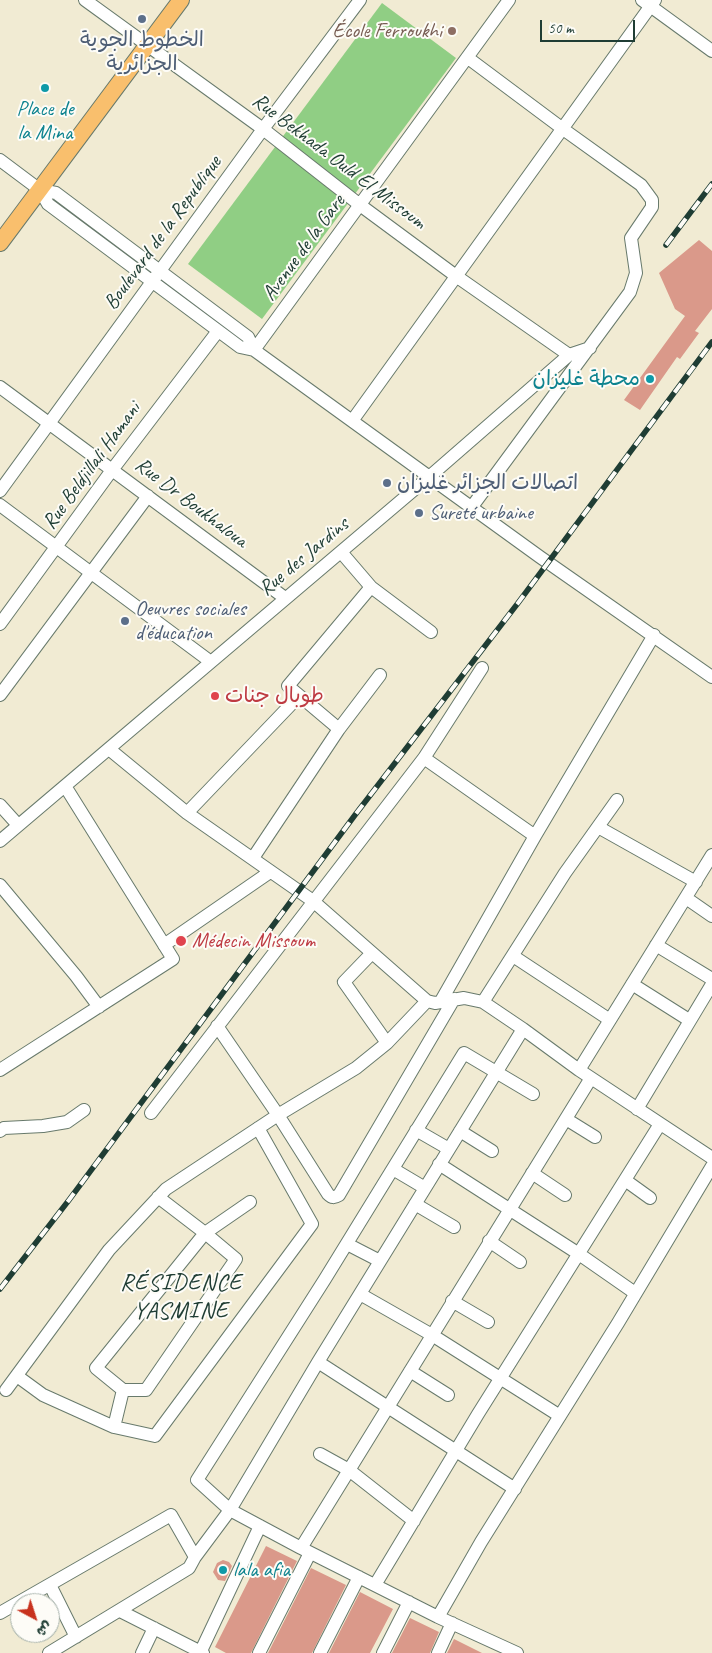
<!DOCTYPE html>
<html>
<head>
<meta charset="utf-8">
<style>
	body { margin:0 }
	#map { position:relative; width:712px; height:1653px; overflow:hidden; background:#f1ebd3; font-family:Caveat,"Playpen Sans Arabic",sans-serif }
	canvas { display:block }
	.north { position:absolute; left:10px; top:1593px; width:50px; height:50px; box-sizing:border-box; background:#fdfcf7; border:1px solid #a4b0a9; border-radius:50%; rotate:140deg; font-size:14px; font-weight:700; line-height:20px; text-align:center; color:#1f3d34 }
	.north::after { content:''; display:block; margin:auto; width:18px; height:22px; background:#c8321e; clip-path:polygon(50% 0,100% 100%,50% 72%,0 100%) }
	.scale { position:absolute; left:540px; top:20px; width:95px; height:22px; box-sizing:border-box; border:2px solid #1f3d34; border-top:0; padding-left:6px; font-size:15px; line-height:18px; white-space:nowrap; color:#1f3d34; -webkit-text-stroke:4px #fdfcf7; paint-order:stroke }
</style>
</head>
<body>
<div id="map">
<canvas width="712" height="1653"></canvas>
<div class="north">ش</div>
<div class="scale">50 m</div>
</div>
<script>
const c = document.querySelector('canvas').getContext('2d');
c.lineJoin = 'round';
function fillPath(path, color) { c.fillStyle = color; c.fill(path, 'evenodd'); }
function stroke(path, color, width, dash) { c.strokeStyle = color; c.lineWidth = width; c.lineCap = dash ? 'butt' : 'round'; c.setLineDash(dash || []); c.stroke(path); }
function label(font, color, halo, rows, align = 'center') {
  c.font = font + ' Caveat,"Playpen Sans Arabic",sans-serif'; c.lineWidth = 4; c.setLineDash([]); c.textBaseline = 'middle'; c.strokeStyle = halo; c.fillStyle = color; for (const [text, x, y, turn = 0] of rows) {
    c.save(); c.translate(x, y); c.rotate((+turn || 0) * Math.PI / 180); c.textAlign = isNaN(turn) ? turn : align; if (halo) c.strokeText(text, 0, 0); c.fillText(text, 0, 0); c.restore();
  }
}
const green = new Path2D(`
	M 382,3 L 456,58 L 262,319 L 188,264 Z`);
const building = new Path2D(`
	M 699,240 L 712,251 L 712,309 L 695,331 L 699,333 L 680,359 L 677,357 L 640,410 L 624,400 L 685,316 L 675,309 L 659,273 Z
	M 266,1546 L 297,1561 L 251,1653 L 226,1653 L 215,1647 Z
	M 223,1560 L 229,1562 L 232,1566 L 225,1581 L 218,1580 L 213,1572 L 217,1563 Z
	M 311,1568 L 346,1585 L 312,1653 L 268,1653 Z
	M 360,1592 L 393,1609 L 370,1653 L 329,1653 Z
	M 410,1618 L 439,1632 L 430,1653 L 392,1653 Z
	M 454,1639 L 482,1653 L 447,1653 Z`);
const minor = new Path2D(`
	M 85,0 L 263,129 L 360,205 L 456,276 L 569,355
	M 642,0 L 712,51
	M 468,58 L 563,129 L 641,185 L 652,200 L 652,207 L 631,238 L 636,273 L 630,292 L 471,508
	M 0,160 L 40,190 L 48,204 L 240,347 L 254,350 L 540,557 L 712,677
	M 40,190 L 56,193 L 248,337 L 254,350
	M 254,350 L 509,0
	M 0,387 L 285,598
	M 352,421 L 655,0
	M 0,491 L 263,129 L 360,0
	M 0,505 L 211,662
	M 341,552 L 371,587 L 431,632
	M 0,624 L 112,470 L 218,331
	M 0,695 L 148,496
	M 339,729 L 380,675
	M 109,749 L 187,813 L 313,901 L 427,1001 L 435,1003 L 464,998 L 483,1002 L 523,1029 L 579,1070 L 712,1158
	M 424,758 L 535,836
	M 0,805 L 18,825
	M 187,813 L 299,696
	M 598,827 L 696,882
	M 0,841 L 429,477 L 569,355 L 590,348
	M 253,858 L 339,729 L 288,686 L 371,587
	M 0,885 L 76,976 L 99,1007
	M 686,898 L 712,916
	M 164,945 L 270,872
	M 656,945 L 712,979
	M 372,953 L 344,982 L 387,1043
	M 513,956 L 610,1020
	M 632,984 L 689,1020
	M 441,1001 L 535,836 L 654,635
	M 483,1002 L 565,873 L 617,800
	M 217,1026 L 278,1115 L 328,1194 C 332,1198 334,1198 339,1195 L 454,999
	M 0,1070 L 173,959 L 65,786
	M 579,1070 L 712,855
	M 637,1109 L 712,984
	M 151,1113 L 424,758 L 482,668
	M 566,1119 L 595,1137
	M 416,1130 L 449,1149
	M 0,1131 L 4,1128 L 43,1126 L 67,1122 L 84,1110
	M 460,1131 L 492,1151
	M 439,1164 L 579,1254 L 635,1293
	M 393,1169 L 425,1188
	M 532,1173 L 565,1195
	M 625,1180 L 650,1198
	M 158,1197 L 205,1233 L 96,1368 L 123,1390 L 146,1390 L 236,1259 L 205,1233 L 250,1202
	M 415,1204 L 454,1227
	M 489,1241 L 520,1262
	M 347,1244 L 380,1261
	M 360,1294 L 432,1335 L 560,1416
	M 452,1301 L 488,1322
	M 318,1362 L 515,1489
	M 410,1371 L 448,1395
	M 17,1376 L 43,1395 L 114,1427 L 155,1436 L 312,1224 L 258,1128
	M 6,1390 L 109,1250 L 166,1189 L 278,1115 L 356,1068 L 387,1043 L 427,1001
	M 114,1427 L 123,1390
	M 320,1454 L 349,1470 L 414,1521
	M 301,1548 L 591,1078
	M 50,1585 L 76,1637
	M 375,1585 L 478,1414 L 660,1124
	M 120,1611 L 203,1653
	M 0,1613 L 171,1515 L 195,1557
	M 438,1617 L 481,1542 L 618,1323 L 712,1166
	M 49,1653 L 189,1568 L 195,1557 L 230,1510 L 318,1362 L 523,1029
	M 142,1653 L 154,1628
	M 200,1653 L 260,1526
	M 259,1653 L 310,1553
	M 320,1653 L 359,1577
	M 383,1653 L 409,1602
	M 438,1653 L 452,1623
	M 517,1653 L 438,1617 L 301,1548 L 230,1510 L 197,1480 L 325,1279 L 464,1053 L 533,1094`);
const major = new Path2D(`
	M 0,243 L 181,0`);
const rail = new Path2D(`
	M 666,245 L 712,184
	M 0,1289 L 69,1200 L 355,815 L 518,603 L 712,342`);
const markers = [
	[142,19,5,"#5c6f8a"],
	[452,31,5,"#8d6e63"],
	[45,88,5,"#0f9aa8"],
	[650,379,5,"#0f9aa8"],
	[387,483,5,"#5c6f8a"],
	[419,513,5,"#5c6f8a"],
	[125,621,5,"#5c6f8a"],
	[215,696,5,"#e0444e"],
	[181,941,6,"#e0444e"],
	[223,1570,5,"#0f9aa8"]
];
const educationNames = [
	["École Ferroukhi",442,31]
];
const serviceNames = [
	["الخطوط الجوية",142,40,"center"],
	["الجزائرية",142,64,"center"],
	["اتصالات الجزائر غليزان",397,483],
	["Sureté urbaine",429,513],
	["Oeuvres sociales",135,609],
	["d'éducation",135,633]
];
const cultureNames = [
	["Place de",45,109],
	["la Mina",45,133],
	["محطة غليزان",640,379,"right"],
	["lala afia",233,1570,"left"]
];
const streetNames = [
	["Rue Bekhada Ould El Missoum",339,162,37],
	["Boulevard de la Republique",163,233,-54],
	["Avenue de la Gare",304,248,-54],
	["Rue Beldjillali Hamani",92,466,-54],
	["Rue Dr Boukhaloua",191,503,37],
	["Rue des Jardins",304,557,-40]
];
const healthNames = [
	["طوبال جنات",225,696],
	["Médecin Missoum",192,941]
];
const quarterNames = [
	["RÉSIDENCE",181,1284],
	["YASMINE",181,1312]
];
fillPath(green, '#90ce84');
fillPath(building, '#da998a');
stroke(minor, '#687a6c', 14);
stroke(major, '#687a6c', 18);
stroke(minor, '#fff', 12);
stroke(major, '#f9bf6d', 16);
stroke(rail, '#1f3d34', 5.5);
stroke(rail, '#fdfcf7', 4, [11]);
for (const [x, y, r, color] of markers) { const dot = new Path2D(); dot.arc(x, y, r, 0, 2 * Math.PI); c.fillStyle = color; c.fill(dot); stroke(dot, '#fdfcf7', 2); }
label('21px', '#785e54', '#fdfcf7', educationNames, 'right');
label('21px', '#4e5e75', '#fdfcf7', serviceNames, 'left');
label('21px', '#0d838f', '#fdfcf7', cultureNames);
label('21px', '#1f3d34', '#fdfcf7', streetNames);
label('21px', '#be3a42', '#fdfcf7', healthNames, 'left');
c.letterSpacing = '1px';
label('24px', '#1f3d34', '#fdfcf7', quarterNames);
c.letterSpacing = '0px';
</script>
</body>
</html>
